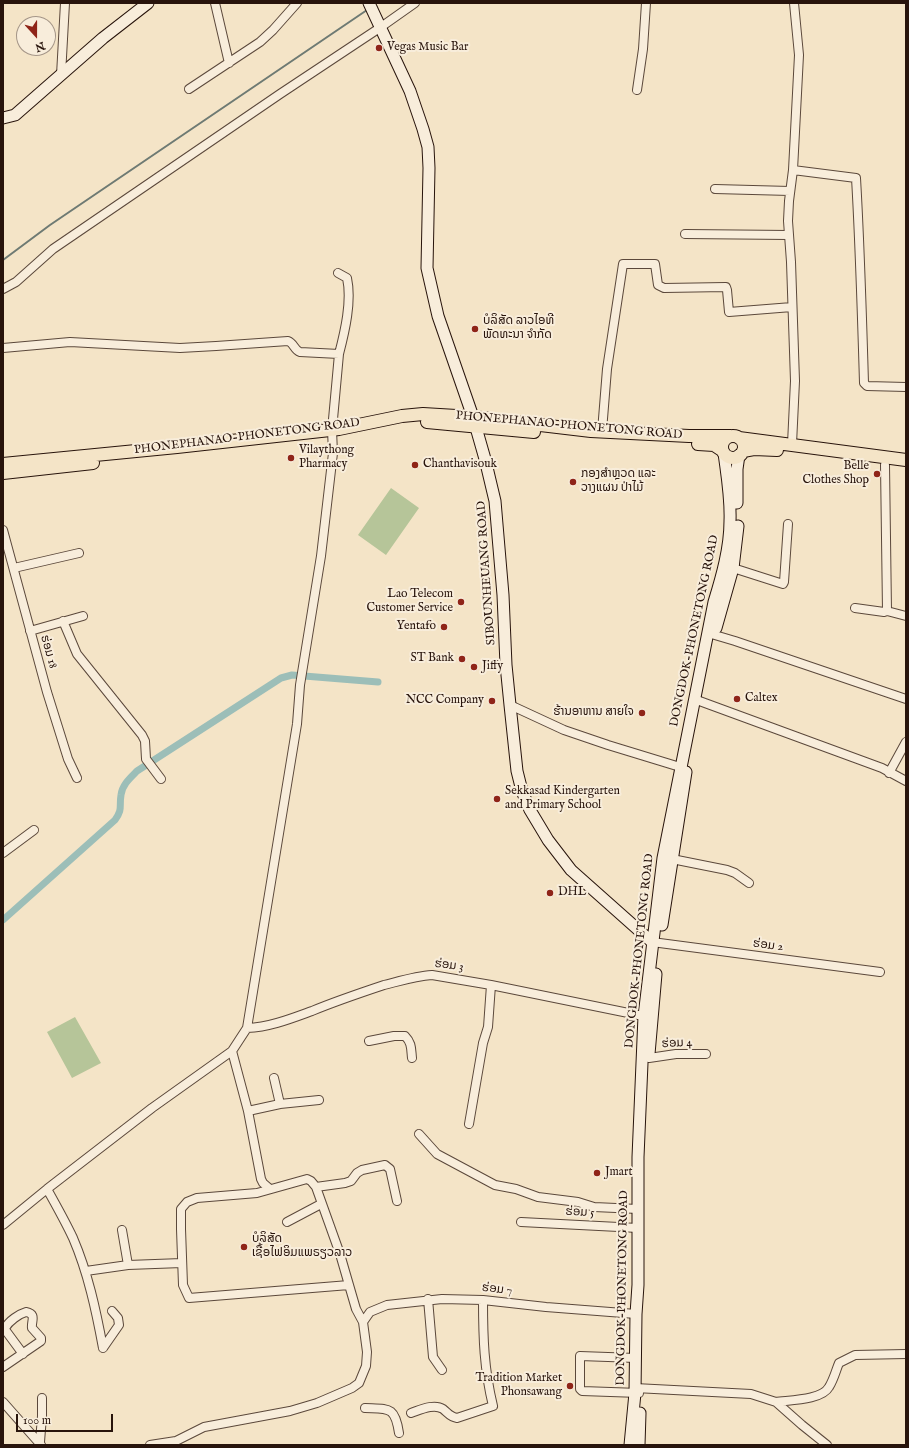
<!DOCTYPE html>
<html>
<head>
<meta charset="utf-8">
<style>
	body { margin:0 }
	#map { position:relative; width:909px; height:1448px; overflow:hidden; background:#f4e4c7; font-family:"IM FELL English",serif }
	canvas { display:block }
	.frame { position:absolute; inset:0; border:4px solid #28140c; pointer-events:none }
	.north { position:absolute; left:16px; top:16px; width:40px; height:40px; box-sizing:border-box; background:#f8eddb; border:1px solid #a59688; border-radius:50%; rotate:159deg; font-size:11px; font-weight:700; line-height:16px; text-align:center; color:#28140c }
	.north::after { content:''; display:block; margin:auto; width:14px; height:18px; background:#8f2418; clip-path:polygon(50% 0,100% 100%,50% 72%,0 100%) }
	.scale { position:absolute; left:16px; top:1414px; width:97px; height:18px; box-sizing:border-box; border:2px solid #28140c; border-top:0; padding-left:5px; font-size:12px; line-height:14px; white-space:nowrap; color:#28140c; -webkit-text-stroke:3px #f8eddb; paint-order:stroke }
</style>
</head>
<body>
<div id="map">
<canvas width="909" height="1448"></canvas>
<div class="frame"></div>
<div class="north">N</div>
<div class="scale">100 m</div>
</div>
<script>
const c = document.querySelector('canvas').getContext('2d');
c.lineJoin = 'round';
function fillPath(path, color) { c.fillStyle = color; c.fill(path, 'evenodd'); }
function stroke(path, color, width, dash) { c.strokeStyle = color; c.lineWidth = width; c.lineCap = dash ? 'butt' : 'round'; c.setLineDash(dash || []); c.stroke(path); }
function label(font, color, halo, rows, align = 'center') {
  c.font = font + ' "IM FELL English","Noto Sans Lao",serif'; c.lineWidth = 4; c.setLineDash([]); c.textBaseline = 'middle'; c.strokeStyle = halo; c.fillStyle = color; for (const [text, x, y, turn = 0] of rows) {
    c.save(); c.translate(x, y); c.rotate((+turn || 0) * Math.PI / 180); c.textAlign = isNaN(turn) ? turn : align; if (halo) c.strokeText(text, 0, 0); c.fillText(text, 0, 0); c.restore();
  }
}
const green = new Path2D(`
	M 391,488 L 419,508 L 386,555 L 358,535 Z
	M 75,1017 L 101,1063 L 72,1078 L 47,1032 Z`);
const stream = new Path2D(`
	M 3,260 L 50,225 L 367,10`);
const canal = new Path2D(`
	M 3,920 L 115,820 C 123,809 119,807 121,795 C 122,785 130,778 137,771 L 281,678 L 292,675 L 378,682`);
const street = new Path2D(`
	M 215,3 L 229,63
	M 61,75 L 65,3
	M 189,89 L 260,42 L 273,30 L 297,3
	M 637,90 L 643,49 L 646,3
	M 793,170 L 856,178 C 860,246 862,315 864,383 L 867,386 L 906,387
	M 715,189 L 790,191
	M 685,234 L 789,235
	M 338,273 L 347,278 C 352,301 345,331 339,354
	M 3,289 L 16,282 L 53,249 L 280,94 L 381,27 L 415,3
	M 3,348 L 70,342 L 180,348 L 216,346 L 288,341 C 294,343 294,350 300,352 L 339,354 L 332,430 L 333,453 L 321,556 L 300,685 L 297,724 L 247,1028 L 232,1051 L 152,1108 L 47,1189 L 3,1225
	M 602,431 L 607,369 L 623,264 L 655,264 L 658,285 L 664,288 L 726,287 L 727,290 L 729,312 L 792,307
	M 792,444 L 795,381 L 791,262 L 788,221 L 789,201 L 793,170 L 799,55 L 794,3
	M 885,465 L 887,611
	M 3,530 L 47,692 L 68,759 L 77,778
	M 14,568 L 79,553
	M 733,568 L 783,584 L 784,582 L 788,524
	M 855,608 L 884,612 L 887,611 L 906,616
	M 63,621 L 77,654 L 142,735 L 145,741 L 146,759 L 161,779
	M 30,631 L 83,616
	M 708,633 L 735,641 L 906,699
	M 694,699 L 882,768 L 906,781
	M 510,705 L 564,730 L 608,745 L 680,767
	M 889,773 L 906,742
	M 3,853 L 34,830
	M 672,859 L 727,870 L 735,873 L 749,883
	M 652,942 L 880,972
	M 247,1028 C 270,1027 290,1019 312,1011 C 336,1001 360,993 384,985 C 400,981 416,976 432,975 L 491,985 L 648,1017
	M 369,1041 L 394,1036 L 405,1036 C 412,1043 411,1049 412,1058
	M 232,1051 L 248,1111 L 261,1179 L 263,1183 L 270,1189
	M 649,1058 L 676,1054 L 706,1054
	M 274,1078 L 280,1104
	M 248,1111 L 280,1104 L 319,1100
	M 469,1124 L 483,1043 L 488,1027 L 491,985
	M 419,1134 L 437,1154 L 495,1185 L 516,1189 L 538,1197 L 578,1202 L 594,1207 L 638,1209
	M 316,1187 L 345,1183 L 351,1181 L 357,1173 L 362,1170 L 385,1165 L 390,1169 L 397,1201
	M 47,1189 C 56,1205 65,1221 73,1238 C 88,1273 96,1310 103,1348
	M 287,1222 L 321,1204
	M 521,1222 L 638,1228
	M 122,1230 L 128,1265
	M 86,1271 L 128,1265 L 182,1263
	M 428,1299 L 433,1357 L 442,1370
	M 363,1322 L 370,1312 L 387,1305 L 442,1299 L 483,1300 L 546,1307 L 636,1314
	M 103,1348 L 119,1325 L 118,1318 L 112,1311
	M 636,1358 L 580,1356 L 580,1389 L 582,1391 L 639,1393
	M 3,1367 L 41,1341 L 41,1338 L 32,1328 C 31,1321 37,1314 26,1312 C 19,1314 9,1321 5,1328 L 6,1331 L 23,1354
	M 635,1388 L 751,1394 L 776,1402 L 802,1425 L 827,1445
	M 3,1402 L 41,1445
	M 776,1402 C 790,1400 822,1400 829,1387 C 834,1379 836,1370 839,1363 L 855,1355 L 906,1354
	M 365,1408 C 389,1409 395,1406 399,1433
	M 411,1413 C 420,1410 434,1403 443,1409 C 448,1413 450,1417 457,1418 L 493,1406 C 484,1369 483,1338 483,1300
	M 40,1442 L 42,1416 L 42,1398
	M 150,1445 L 176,1441 L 204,1427 L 290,1411 L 317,1403 L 352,1388 L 359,1383 L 366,1366 L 367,1352 L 363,1322 L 356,1309 L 340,1254 L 316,1187 L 311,1181 L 307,1179 L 257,1193 L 197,1198 L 187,1202 L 181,1209 L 181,1229 L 183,1285 L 189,1298 L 349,1285`);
const secondary = new Path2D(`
	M 369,3 L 410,91 L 423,129 L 428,147 L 429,168 L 427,268 L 438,316 L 473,417 L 485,459 L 495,501 L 503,595 L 506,665 L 510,705 L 517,771 L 522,791 L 530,810 L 548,840 L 571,870 L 652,942
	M 3,118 L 15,115 L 103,38 L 148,3
	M 737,503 L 737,469 L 739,455
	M 716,628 L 733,568 L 738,526
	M 662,925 L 686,772
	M 649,1054 L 656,974
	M 630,1445 L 635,1393 L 636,1314 L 638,1285 L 638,1157 L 644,1016 L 663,858 L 714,602 C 722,576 730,548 730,521 C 731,498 727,476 724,453
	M 639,1445 L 640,1413`);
const primary = new Path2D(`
	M 427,422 L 534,432
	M722 447a11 11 0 1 1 22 0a11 11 0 1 1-22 0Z
	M 739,438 L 906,460
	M 698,444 L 714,445 L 723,451
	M 743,451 L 754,449 L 777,450
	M 3,464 L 177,447 L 339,429 L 402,416 L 423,414 L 473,417 L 591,431 L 689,436 L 730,436
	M 3,473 L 93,463`);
const markers = [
	[379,48,4,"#8f2418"],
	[475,329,4,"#8f2418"],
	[291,458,4,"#8f2418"],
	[415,465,4,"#8f2418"],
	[877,474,4,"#8f2418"],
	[573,482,4,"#8f2418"],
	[461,602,4,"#8f2418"],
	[444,627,4,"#8f2418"],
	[462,659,4,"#8f2418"],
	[474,667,4,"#8f2418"],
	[737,699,4,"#8f2418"],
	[492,701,4,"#8f2418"],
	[642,713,4,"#8f2418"],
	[497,799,4,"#8f2418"],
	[550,893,4,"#8f2418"],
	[597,1173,4,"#8f2418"],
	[244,1247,4,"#8f2418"],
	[570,1386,4,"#8f2418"]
];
const poiNames = [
	["Vegas Music Bar",387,48],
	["ບໍລິສັດ ລາວໄອທີ",483,322],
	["ພັດທະນາ ຈຳກັດ",483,336],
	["Vilaythong",299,451],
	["Pharmacy",299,465],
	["Chanthavisouk",423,465],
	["Belle",869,467,"right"],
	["Clothes Shop",869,481,"right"],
	["ກອງສໍາຫຼວດ ແລະ",581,475],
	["ວາງແຜນ ປ່າໄມ້",581,489],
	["Lao Telecom",453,595,"right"],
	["Customer Service",453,609,"right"],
	["Yentafo",436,627,"right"],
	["ST Bank",454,659,"right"],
	["Jiffy",482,667],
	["Caltex",745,699],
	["NCC Company",484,701,"right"],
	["ຮ້ານອາຫານ ສາຍໃຈ",634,713,"right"],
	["Sekkasad Kindergarten",505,792],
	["and Primary School",505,806],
	["DHL",558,893],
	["Jmart",605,1173],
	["ບໍລິສັດ",252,1240],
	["ເຊື້ອໄຟອິມແພຣຽວລາວ",252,1254],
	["Tradition Market",562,1379,"right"],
	["Phonsawang",562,1393,"right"]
];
const streetNames = [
	["PHONEPHANAO-PHONETONG ROAD",569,426,5],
	["PHONEPHANAO-PHONETONG ROAD",247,437,-7],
	["SIBOUNHEUANG ROAD",487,573,-94],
	["DONGDOK-PHONETONG ROAD",695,631,-78],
	["ຮ່ອມ 18",48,652,74],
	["ຮ່ອມ 2",768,946,7],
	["DONGDOK-PHONETONG ROAD",640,951,-84],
	["ຮ່ອມ 3",449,966,7],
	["ຮ່ອມ 4",677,1044,-3],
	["ຮ່ອມ 5",580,1213,3],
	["DONGDOK-PHONETONG ROAD",623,1288,-89],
	["ຮ່ອມ 7",497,1290,6]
];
fillPath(green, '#b6c599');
stroke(stream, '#6e7a73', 2);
stroke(canal, '#9cbeb8', 7);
stroke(street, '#5b483b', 10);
stroke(secondary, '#28140c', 13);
stroke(primary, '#28140c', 14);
stroke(street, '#f8eddb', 8);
stroke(secondary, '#f8eddb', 11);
stroke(primary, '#f4e4c7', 12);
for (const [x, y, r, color] of markers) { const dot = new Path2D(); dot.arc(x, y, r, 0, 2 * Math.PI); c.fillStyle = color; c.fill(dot); stroke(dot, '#f8eddb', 1.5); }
label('12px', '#28140c', '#f8eddb', poiNames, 'left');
label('12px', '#28140c', '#f8eddb', streetNames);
</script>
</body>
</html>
